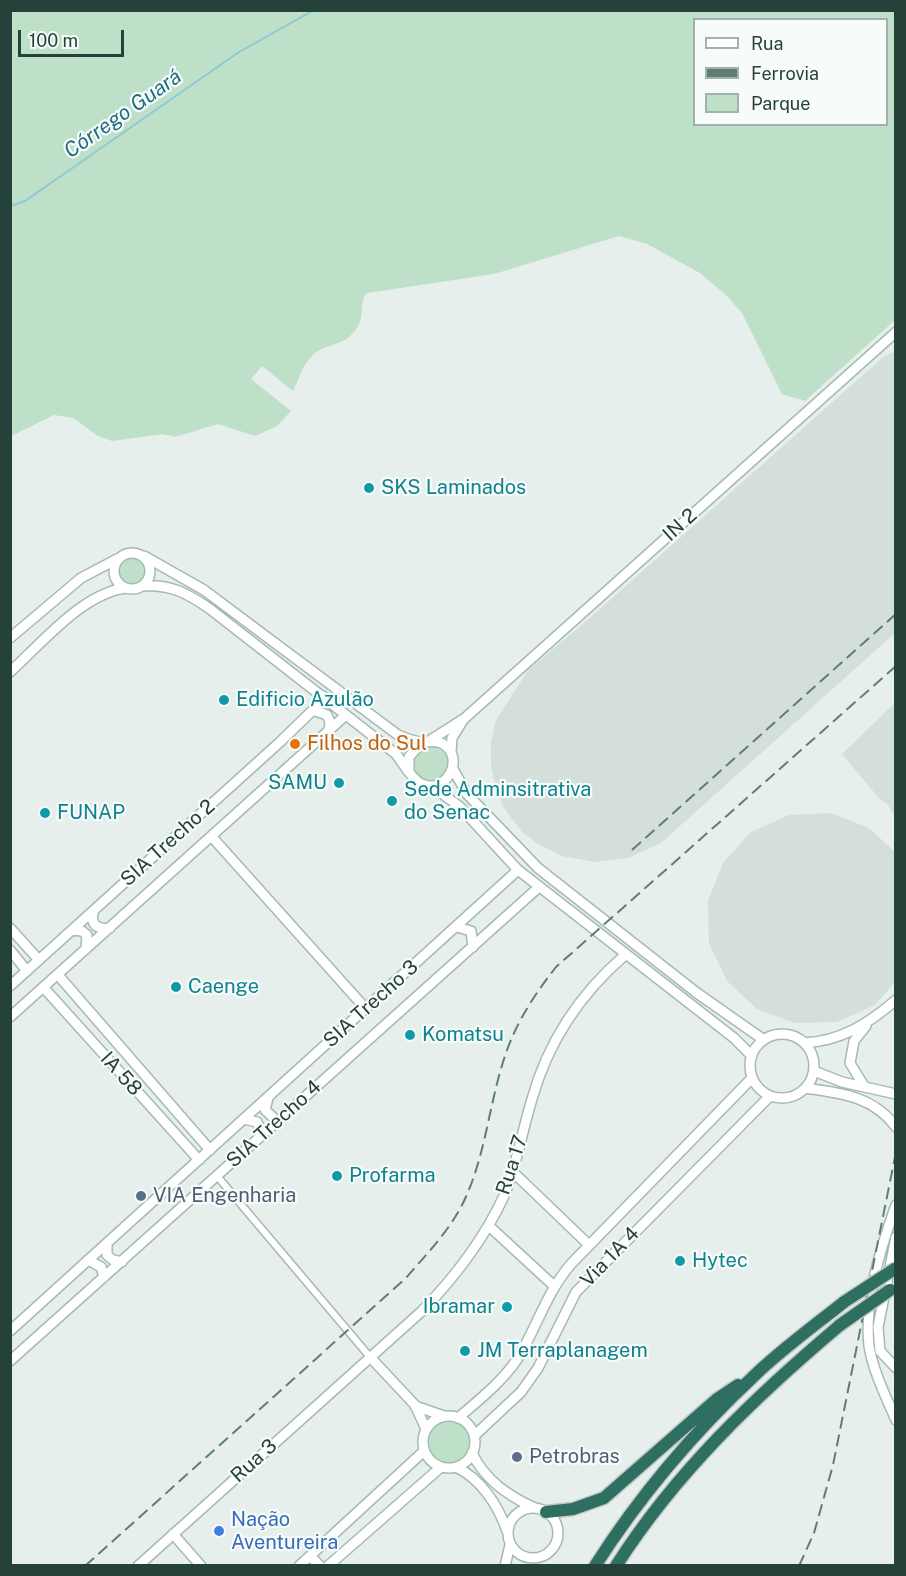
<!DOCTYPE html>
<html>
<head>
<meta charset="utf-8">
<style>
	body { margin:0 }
	#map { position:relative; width:906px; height:1576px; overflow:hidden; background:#e6efeb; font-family:"Public Sans",sans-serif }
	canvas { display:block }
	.frame { position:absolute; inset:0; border:12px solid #24423a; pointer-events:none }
	.legend { position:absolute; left:693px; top:18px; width:195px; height:108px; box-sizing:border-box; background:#f7fbf9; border:2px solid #a3b1ad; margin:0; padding:8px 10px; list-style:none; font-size:18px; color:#24423a }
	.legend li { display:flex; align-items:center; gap:12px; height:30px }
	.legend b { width:30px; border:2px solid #a3b1ad }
	.scale { position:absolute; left:18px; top:30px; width:106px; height:27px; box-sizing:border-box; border:3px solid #24423a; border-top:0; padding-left:8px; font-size:18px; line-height:21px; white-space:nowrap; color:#24423a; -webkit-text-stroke:4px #f7fbf9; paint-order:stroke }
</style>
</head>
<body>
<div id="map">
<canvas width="906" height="1576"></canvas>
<div class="frame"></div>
<ul class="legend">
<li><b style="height:8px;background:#fff"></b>Rua</li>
<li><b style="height:8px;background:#5f7d75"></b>Ferrovia</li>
<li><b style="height:16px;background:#bfe0c8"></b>Parque</li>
</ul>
<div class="scale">100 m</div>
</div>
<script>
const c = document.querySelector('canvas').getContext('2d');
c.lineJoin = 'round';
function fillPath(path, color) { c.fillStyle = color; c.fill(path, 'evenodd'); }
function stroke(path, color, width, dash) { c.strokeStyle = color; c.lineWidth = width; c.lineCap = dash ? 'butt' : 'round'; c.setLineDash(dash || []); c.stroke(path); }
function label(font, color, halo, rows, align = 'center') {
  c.font = font + ' "Public Sans",sans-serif'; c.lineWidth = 4.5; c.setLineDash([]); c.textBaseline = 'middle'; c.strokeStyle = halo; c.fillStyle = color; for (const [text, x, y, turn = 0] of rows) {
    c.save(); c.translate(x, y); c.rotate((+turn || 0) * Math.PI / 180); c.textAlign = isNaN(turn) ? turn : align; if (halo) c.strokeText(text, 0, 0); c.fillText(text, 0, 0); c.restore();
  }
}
const built = new Path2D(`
	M 895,351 L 895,633 L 661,843 L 628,858 L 595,862 L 562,856 L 538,844 L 522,832 L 504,808 L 495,787 L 491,765 L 491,742 L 496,720 L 529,669 L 591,617 L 882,358 Z
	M 895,703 L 895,817 L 888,805 L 879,798 L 842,754 Z
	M 831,813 L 869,828 L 895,852 L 895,982 L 875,1005 L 837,1022 L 795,1023 L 757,1009 L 727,981 L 709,943 L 708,901 L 723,863 L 751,832 L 789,815 Z`);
const green = new Path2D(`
	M 11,10 L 895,11 L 895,320 L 805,401 L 782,394 L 742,313 L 726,295 L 700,273 L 647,244 L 619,236 L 494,274 L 367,293 C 358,304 365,318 357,328 C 344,347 329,342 314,354 C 303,363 299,379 293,391 L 262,366 L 251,379 L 291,411 L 277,426 L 255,436 L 218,424 L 175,437 L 163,434 L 112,441 L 98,436 L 73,418 L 54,415 L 11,436 ZM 694,20 L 886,20 L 886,124 L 694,124 Z
	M118 570a14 14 0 1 1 28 0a14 14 0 1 1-28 0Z
	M414 764a17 17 0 1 1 34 0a17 17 0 1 1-34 0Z
	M427 1442a22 22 0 1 1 44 0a22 22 0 1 1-44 0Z`);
const stream = new Path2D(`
	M 10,206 L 25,201 L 239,52 L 314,10`);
const street = new Path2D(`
	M 217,1176 L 370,1357`);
const secondary = new Path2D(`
	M114 571a18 18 0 1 1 36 0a18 18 0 1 1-36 0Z
	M 142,586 C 171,584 187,593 210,609 L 396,754 C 403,763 410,777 420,783 C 444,797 467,759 443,744 C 435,739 429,743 420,742 C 413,741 405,738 398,735 L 204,590 L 144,556
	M 10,638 L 81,578 L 119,558
	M 10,672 C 42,643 83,593 126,588
	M 313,710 L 327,715 L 330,722 L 329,731
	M 429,741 L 465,718 L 896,332
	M 451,752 L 452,738 L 463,720
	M 453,769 L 467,794 L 538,868 L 697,993 L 764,1040
	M 409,770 L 409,757 L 422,742
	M 432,786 L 460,807 L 518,870 L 734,1038 L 752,1056
	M 212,837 L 366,1009
	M 94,910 C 89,924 97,930 110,928
	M 457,927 L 471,931 L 473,947
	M 10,928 L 39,960
	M 72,930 L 82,931 L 87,935 L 86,949
	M 10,950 L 27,971
	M 58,975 L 210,1150
	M 10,986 L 280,742 L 313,710 L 323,696
	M 44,988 L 199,1160
	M 10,1017 L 346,715
	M750 1066a32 32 0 1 1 64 0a32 32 0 1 1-64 0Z
	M 804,1043 C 841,1041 868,1024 896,1000
	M 814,1071 L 842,1082 L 896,1094
	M 864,1086 L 850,1063 L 854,1041 L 866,1026
	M 805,1088 C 841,1093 873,1096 896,1127
	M 268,1098 L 265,1110 L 277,1121
	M 244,1119 L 257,1122 L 262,1134
	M 513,1172 L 589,1245
	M 896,1205 C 881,1247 864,1300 869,1346 C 873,1371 886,1397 896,1420
	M 489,1226 L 553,1285
	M 896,1237 L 878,1327 L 880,1351 L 896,1368
	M 107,1243 L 107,1255 L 113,1260 L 122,1262
	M 88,1260 L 101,1267 L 104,1277
	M 10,1331 L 518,870
	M 370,1357 L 415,1405 L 426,1429
	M 10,1361 L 539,887
	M 415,1406 L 444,1416
	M423 1442a26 26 0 1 1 52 0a26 26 0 1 1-52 0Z
	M 458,1418 C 479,1400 503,1381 518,1358 C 538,1325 545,1295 571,1264 L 752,1078
	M 474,1436 L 521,1392 L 538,1368 L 576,1292 L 770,1096
	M 472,1453 C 485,1480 508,1496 535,1508
	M 456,1467 C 481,1479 498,1505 507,1531
	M508 1533a25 25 0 1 1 50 0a25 25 0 1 1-50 0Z
	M 173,1534 L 201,1566
	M 310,1556 L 320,1566
	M 138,1566 L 422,1311 C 455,1277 484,1239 504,1196 C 517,1165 522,1131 532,1099 C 548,1042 581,993 625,955
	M 299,1566 L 424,1451
	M 328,1566 L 441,1467
	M 505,1566 L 510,1545`);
const highway = new Path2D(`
	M 546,1512 L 573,1509 L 604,1498 L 717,1399 L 738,1385
	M 595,1566 C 639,1497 695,1431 755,1375 C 782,1349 814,1326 844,1302
	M 616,1566 C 676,1472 755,1397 840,1325`);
const rail = new Path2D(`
	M 632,850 L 896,614
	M 85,1566 L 406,1278 C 425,1256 446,1234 460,1209 C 485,1162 488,1108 504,1059 C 515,1024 534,995 556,967 L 896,666
	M 799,1566 L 814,1533 L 833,1465 L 896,1152`);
const highwayBridge = new Path2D(`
	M 844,1302 L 896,1268
	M 840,1325 L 890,1290`);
const markers = [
	[369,488,6,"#0f9aa8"],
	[224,700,6,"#0f9aa8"],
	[295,744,6,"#e8710a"],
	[339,783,6,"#0f9aa8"],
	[392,801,6,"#0f9aa8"],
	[45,813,6,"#0f9aa8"],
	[176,987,6,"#0f9aa8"],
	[410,1035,6,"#0f9aa8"],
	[337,1176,6,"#0f9aa8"],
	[141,1196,6,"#5c6f8a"],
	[680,1261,6,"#0f9aa8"],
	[507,1307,6,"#0f9aa8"],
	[465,1351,6,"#0f9aa8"],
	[517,1457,6,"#5c6f8a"],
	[219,1531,6,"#3f7fe0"]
];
const cultureNames = [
	["SKS Laminados",381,488],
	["Edificio Azulão",236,700],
	["SAMU",327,783,"right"],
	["Sede Adminsitrativa",404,790],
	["do Senac",404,813],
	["FUNAP",57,813],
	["Caenge",188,987],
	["Komatsu",422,1035],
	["Profarma",349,1176],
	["Hytec",692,1261],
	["Ibramar",495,1307,"right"],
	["JM Terraplanagem",477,1351]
];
const streetNames = [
	["IN 2",680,525,-42],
	["SIA Trecho 2",168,843,-42],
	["SIA Trecho 3",371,1004,-42],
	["IA 58",121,1074,48],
	["SIA Trecho 4",274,1124,-42],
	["Rua 17",512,1165,-72],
	["Via 1A 4",610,1257,-46],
	["Rua 3",254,1461,-42]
];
const foodNames = [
	["Filhos do Sul",307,744]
];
const serviceNames = [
	["VIA Engenharia",153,1196],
	["Petrobras",529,1457]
];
const shopNames = [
	["Nação",231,1520],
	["Aventureira",231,1543]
];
const waterNames = [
	["Córrego Guará",123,114,-35]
];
fillPath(built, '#d4dfda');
fillPath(green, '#bfe0c8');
stroke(stream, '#8ec9d4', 2);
stroke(street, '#a8b8b2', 9);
stroke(secondary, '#a4bbb3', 12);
stroke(highway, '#c2cac8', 15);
stroke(street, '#fff', 6);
stroke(secondary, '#fff', 9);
stroke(highway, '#2f6f62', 12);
stroke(rail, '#5f7d75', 2, [12, 6]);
stroke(highwayBridge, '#c2cac8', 15, []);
stroke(highwayBridge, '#2f6f62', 12);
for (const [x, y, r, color] of markers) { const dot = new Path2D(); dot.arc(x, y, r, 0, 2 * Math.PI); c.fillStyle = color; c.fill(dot); stroke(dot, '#f7fbf9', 2); }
label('20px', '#0d838f', '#f7fbf9', cultureNames, 'left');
label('20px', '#24423a', '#f7fbf9', streetNames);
label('20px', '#c56008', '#f7fbf9', foodNames, 'left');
label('20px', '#4e5e75', '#f7fbf9', serviceNames, 'left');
label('20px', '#366cbe', '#f7fbf9', shopNames, 'left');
label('italic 21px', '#1c6f80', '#f7fbf9', waterNames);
</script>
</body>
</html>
